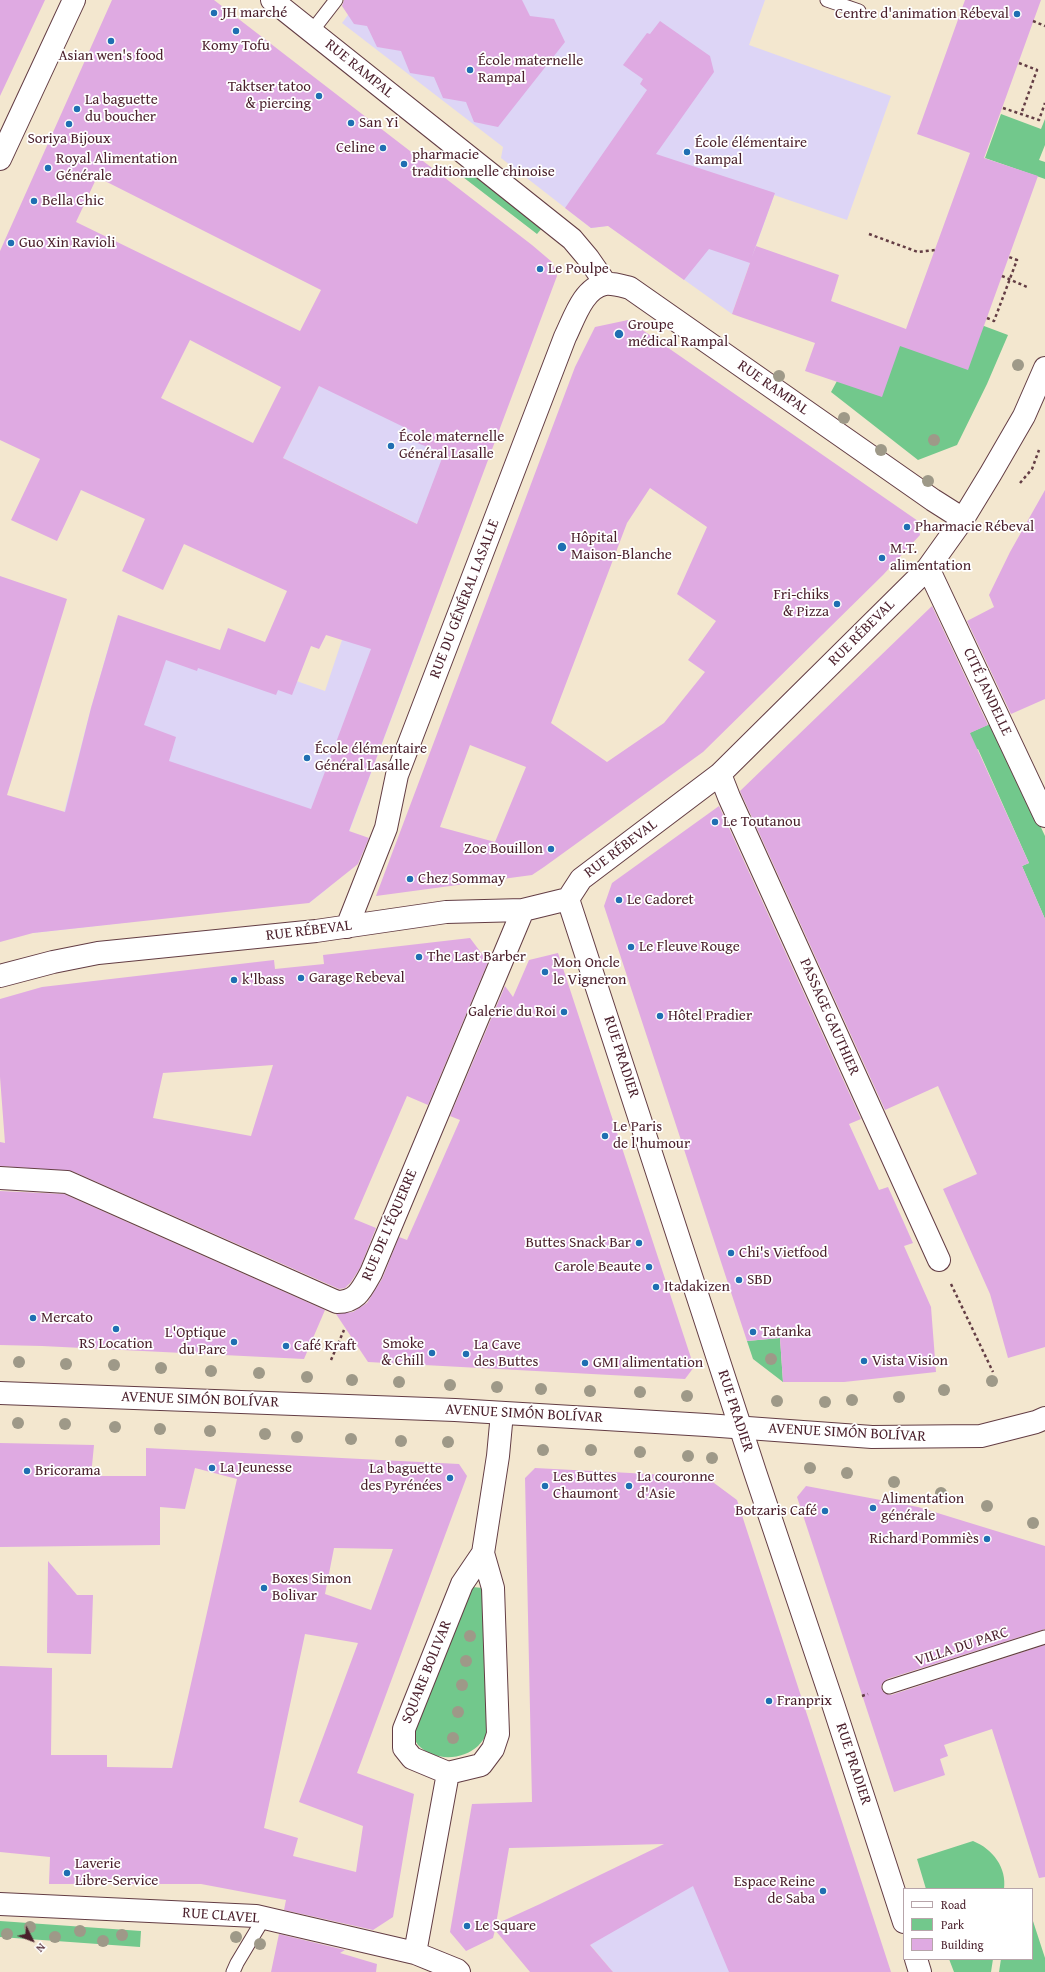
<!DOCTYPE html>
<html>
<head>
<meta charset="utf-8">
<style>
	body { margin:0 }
	#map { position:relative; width:1045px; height:1972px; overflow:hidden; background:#f3e7cf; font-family:"Gentium Book Plus",serif }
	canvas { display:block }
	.legend { position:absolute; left:903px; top:1888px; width:130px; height:72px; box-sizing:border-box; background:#fff; border:1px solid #b7a5aa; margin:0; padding:5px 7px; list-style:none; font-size:12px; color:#4a1f2b }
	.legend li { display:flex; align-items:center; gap:8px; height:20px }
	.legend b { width:20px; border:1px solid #b7a5aa }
	.north { position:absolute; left:12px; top:1920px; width:40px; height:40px; -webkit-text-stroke:3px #fff; paint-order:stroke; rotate:132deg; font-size:11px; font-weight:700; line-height:16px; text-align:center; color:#4a1f2b }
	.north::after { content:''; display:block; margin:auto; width:14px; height:18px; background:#4a1f2b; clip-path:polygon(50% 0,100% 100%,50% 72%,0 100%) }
</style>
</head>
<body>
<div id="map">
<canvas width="1045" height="1972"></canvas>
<ul class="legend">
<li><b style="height:5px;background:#fff"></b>Road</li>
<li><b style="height:11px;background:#72c88c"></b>Park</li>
<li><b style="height:11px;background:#dfaae2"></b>Building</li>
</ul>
<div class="north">N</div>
</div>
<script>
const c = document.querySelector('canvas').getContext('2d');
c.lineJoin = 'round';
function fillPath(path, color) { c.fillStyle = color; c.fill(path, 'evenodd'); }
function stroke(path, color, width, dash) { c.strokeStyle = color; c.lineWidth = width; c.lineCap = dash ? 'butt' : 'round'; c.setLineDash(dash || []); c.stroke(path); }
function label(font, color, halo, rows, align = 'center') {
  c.font = font + ' "Gentium Book Plus",serif'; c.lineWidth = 3.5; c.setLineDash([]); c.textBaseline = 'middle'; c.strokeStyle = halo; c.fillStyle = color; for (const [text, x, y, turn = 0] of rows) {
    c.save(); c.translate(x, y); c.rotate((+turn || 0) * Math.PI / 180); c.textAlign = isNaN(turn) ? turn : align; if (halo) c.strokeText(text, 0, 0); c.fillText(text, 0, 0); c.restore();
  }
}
const built = new Path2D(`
	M 359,0 L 765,0 L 749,45 L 891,96 L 847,220 L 774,195 L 732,314 L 623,236 L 609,223 L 606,226 L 591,228 L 501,158 L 503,147 L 342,23 Z
	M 450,326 L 456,543 L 283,458 L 326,372 Z
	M 117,618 L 325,691 L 342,640 L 426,626 L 328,888 L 309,903 L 141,877 L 131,922 L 33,933 L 91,708 Z
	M 672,1859 L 781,1972 L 613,1972 L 558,1907 Z`);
const green = new Path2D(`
	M 1001,114 L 1041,129 L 1045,119 L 1045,145 L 1039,160 L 1045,162 L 1045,179 L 985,158 Z
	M 465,168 L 542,228 L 537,234 L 459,174 Z
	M 984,326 L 1008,335 L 987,384 L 957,445 L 918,460 L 831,392 L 837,381 L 900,346 Z
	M 992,723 L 1045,836 L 1045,919 L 1022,866 L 1029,863 L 978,749 L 950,762 L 942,745 Z
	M 780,1338 L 783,1382 L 753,1359 L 747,1341 Z
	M 472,1587 L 483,1588 L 488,1733 C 485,1737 482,1742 478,1746 C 462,1761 433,1761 418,1745 C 415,1741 413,1735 411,1731 Z
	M 973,1841 C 993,1849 1007,1868 1004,1889 L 926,1889 L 917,1859 Z
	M 1032,1918 L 1045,1958 L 1045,1972 L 999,1972 L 1001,1959 L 1032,1959 Z
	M 0,1921 L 141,1931 L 140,1947 L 0,1937 Z
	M 949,1959 L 993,1959 L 991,1972 L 954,1972 Z`);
const building = new Path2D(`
	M 0,0 L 45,0 L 0,96 Z
	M 112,0 L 214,0 L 532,245 L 552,262 L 557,276 L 349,831 L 369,838 L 358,864 L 309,903 L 33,933 L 0,942 L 0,576 L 67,599 L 7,795 L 65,812 L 91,708 L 118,615 L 220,650 L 228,628 L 265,642 L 287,591 L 184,544 L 163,590 L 122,571 L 145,519 L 81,490 L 57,541 L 11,520 L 40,459 L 0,440 L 0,251 ZM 97,177 L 321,290 L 300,331 L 76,222 ZM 190,340 L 281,387 L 253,443 L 161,398 ZM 319,386 L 412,431 L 409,440 L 444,453 L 417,524 L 283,458 ZM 326,635 L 371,649 L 311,809 L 169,761 L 176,737 L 144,725 L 166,660 L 197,671 L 198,668 L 276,695 L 278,690 L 292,695 L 311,646 L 319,649 Z
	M 344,0 L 522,0 L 530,16 L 554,19 L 565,42 L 498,127 L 474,122 L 466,102 L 443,98 L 434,77 L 410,73 L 401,51 L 377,47 L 367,26 L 354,24 L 342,6 Z
	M 965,0 L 1041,0 L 984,158 L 1038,176 L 968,370 L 900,346 L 882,397 L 805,371 L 815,343 L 732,314 L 750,263 L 709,249 L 684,280 L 608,226 L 591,228 L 565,208 L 647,90 L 640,84 L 643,79 L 623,65 L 647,33 L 650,34 L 660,21 L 710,56 L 714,72 L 656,154 L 775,193 L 751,259 L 756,246 L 839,275 L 831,301 L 906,329 L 970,153 L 917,134 Z
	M 628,320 L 918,521 L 920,535 L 883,575 L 703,752 L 544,867 L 532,875 L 376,896 L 575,367 L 595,327 ZM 650,488 L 707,527 L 677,594 L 716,621 L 688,660 L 705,672 L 664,723 L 607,762 L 551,723 L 627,523 ZM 470,745 L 526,767 L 495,842 L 440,827 Z
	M 1045,490 L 1045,699 L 1011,714 L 967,621 L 994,607 L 989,595 L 1010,552 Z
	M 932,606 L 988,725 L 970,733 L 1029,863 L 1022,866 L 1045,919 L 1045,1347 L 1008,1358 L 990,1294 L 943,1189 L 977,1174 L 938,1086 L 885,1110 L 740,791 Z
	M 719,806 L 861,1119 L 849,1124 L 879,1190 L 888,1187 L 913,1243 L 904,1246 L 931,1307 L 936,1372 L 844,1382 L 783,1382 L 780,1338 L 747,1341 L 604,906 L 612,883 Z
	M 470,938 L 488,962 L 428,1105 L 407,1096 L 354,1219 L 376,1228 L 360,1268 L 351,1282 L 345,1288 L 339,1289 L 72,1171 L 0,1166 L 0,1142 L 5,1143 L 0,1077 L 0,999 L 42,987 L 274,960 L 275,969 L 324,964 L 323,955 ZM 273,1065 L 251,1136 L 153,1118 L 163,1073 Z
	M 558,953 L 694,1367 L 685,1379 L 368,1362 L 336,1314 L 353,1312 L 367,1303 L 382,1279 L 399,1237 L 407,1240 L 460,1120 L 450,1116 L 505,986 L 513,997 L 529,960 Z
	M 0,1191 L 64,1194 L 325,1310 L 304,1359 L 42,1346 L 0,1345 Z
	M 0,1443 L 94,1445 L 91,1476 L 146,1476 L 146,1448 L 459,1464 L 467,1476 L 357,1773 L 414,1794 L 393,1917 L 373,1930 L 284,1910 L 286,1900 L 201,1884 L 49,1884 L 50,1857 L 0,1852 L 0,1666 L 52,1668 L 51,1755 L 107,1755 L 107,1767 L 172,1768 L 237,1479 L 195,1468 L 185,1509 L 160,1507 L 160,1545 L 0,1547 ZM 334,1548 L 393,1549 L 371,1610 L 325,1594 ZM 305,1634 L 358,1643 L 299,1802 L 363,1826 L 356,1872 L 293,1856 L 298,1838 L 264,1828 Z
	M 535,1468 L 706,1477 L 737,1500 L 891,1972 L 729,1972 L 693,1886 L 590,1945 L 613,1972 L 530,1972 L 495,1930 L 493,1938 L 466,1951 L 450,1932 L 472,1804 L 532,1802 L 525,1478 ZM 664,1844 L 540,1904 L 496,1924 L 509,1848 Z
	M 806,1486 L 918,1507 L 1045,1546 L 1045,1629 L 887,1679 L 881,1686 L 884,1693 L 891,1695 L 1045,1645 L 1045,1877 L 1039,1878 L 992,1729 L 944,1745 L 948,1756 L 940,1759 L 945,1775 L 894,1792 L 797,1497 Z
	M 48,1561 L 77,1595 L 93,1595 L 91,1654 L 47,1653 Z
	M 279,1934 L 345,1950 L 340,1953 L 377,1964 L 376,1972 L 271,1972 Z`);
const path = new Path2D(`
	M 1033,21 L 1045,26
	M 1019,63 L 1037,70 L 1021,114
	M 1003,108 L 1039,120 L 1045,103
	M 869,234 L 918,252 L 935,250
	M 1002,276 L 1027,287
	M 987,318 L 994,321 L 1017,260 L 1009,257
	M 1020,483 L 1032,469 L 1039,450
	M 951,1284 L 993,1372
	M 331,1360 L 344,1330
	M 862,1696 L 868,1694`);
const lane = new Path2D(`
	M 827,0 L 859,11
	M 312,31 L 336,0
	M 889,1687 L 1045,1637
	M 233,1972 L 237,1963 L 264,1918`);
const street = new Path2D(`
	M 272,0 L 572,239 L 588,258 L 606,284
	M 928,568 L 1045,816
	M 720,774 L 729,797 L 939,1260
	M 568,899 L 755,1472 L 833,1704 L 904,1922
	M 347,927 L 386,828 L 397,775 L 565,337 C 574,319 583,288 605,284 C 613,283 622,286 630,288 L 933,500 L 963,519
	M 0,976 L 53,962 L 98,953 L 316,931 L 446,912 L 523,910 L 568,899 L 581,879 L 720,774 L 928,568 L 963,519 L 991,473 L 1024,416 L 1045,368
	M 0,1178 L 67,1182 L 337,1302 C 357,1302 362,1289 371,1273 L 523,910
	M 483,1553 L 462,1584 L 404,1729 L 404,1748 L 412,1758 L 448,1773 L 481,1765 L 493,1749 L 498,1734 L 493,1588 L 483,1553 L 498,1456 L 502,1413
	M 0,1904 L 256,1916 L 415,1953 L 457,1970 L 459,1972
	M 415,1953 L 448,1773
	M 916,1959 L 920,1972`);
const secondary = new Path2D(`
	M 0,159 L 74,0
	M 0,1393 L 455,1410 L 706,1425 L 872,1437 L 981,1436 L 1036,1422 L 1045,1418`);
const trees = [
	[1018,365],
	[779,376],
	[844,418],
	[934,440],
	[881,450],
	[928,481],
	[771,1359],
	[19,1362],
	[66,1364],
	[114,1365],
	[161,1368],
	[211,1371],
	[259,1373],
	[307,1377],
	[352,1380],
	[992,1381],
	[399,1382],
	[450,1385],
	[497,1387],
	[541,1389],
	[944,1390],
	[590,1391],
	[640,1392],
	[687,1396],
	[899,1397],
	[852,1400],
	[777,1401],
	[825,1402],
	[18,1423],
	[65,1424],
	[115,1427],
	[160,1429],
	[210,1431],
	[265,1434],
	[297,1437],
	[351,1439],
	[401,1441],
	[448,1442],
	[543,1450],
	[591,1450],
	[640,1452],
	[688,1456],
	[712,1458],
	[810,1468],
	[847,1473],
	[894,1482],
	[941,1493],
	[987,1506],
	[1033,1523],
	[470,1636],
	[466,1661],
	[462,1685],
	[458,1712],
	[453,1738],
	[30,1927],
	[80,1931],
	[7,1934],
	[122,1935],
	[55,1937],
	[236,1937],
	[103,1941],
	[260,1944]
];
const markers = [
	[214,13,4,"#1f6fb2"],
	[1017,14,4,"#1f6fb2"],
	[236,31,4,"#1f6fb2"],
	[111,41,4,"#1f6fb2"],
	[470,70,4,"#1f6fb2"],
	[319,96,4,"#1f6fb2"],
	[77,109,4,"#1f6fb2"],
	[351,123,4,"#1f6fb2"],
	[69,124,4,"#1f6fb2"],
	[383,148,4,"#1f6fb2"],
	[687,152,4,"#1f6fb2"],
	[404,164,4,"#1f6fb2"],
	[48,168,4,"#1f6fb2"],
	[34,201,4,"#1f6fb2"],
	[11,243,4,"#1f6fb2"],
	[540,269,4,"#1f6fb2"],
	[619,334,5,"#1f6fb2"],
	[391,446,4,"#1f6fb2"],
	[907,527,4,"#1f6fb2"],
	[562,547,5,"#1f6fb2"],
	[882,558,4,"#1f6fb2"],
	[837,604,4,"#1f6fb2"],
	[307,758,4,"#1f6fb2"],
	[715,822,4,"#1f6fb2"],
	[551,849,4,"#1f6fb2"],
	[410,879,4,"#1f6fb2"],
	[619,900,4,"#1f6fb2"],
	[631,947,4,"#1f6fb2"],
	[419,957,4,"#1f6fb2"],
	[545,972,4,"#1f6fb2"],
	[301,978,4,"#1f6fb2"],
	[234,980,4,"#1f6fb2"],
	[564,1012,4,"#1f6fb2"],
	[660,1016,4,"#1f6fb2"],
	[605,1136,4,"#1f6fb2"],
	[639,1243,4,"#1f6fb2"],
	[731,1253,4,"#1f6fb2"],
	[649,1267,4,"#1f6fb2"],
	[739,1280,4,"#1f6fb2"],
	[656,1287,4,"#1f6fb2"],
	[33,1318,4,"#1f6fb2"],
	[116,1329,4,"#1f6fb2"],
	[753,1332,4,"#1f6fb2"],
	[234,1342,4,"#1f6fb2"],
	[286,1346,4,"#1f6fb2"],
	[432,1353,4,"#1f6fb2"],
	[466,1354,4,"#1f6fb2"],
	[864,1361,4,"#1f6fb2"],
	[585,1363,4,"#1f6fb2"],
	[212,1468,4,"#1f6fb2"],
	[27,1471,4,"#1f6fb2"],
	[450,1478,4,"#1f6fb2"],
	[545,1486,4,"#1f6fb2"],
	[629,1486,4,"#1f6fb2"],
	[873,1508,4,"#1f6fb2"],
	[825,1511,4,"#1f6fb2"],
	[987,1539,4,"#1f6fb2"],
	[264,1588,4,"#1f6fb2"],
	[769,1701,4,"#1f6fb2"],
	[67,1873,4,"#1f6fb2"],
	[823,1891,4,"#1f6fb2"],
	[467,1926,4,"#1f6fb2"]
];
const poiNames = [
	["JH marché",222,13],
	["Centre d'animation Rébeval",1009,14,"right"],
	["Komy Tofu",236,46,"center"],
	["Asian wen's food",111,56,"center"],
	["École maternelle",478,61],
	["Rampal",478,78],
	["Taktser tatoo",311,87,"right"],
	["& piercing",311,104,"right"],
	["La baguette",85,100],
	["du boucher",85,117],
	["San Yi",359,123],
	["Soriya Bijoux",69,139,"center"],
	["École élémentaire",695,143],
	["Rampal",695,160],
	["Celine",375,148,"right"],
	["pharmacie",412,155],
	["traditionnelle chinoise",412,172],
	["Royal Alimentation",56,159],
	["Générale",56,176],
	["Bella Chic",42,201],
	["Guo Xin Ravioli",19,243],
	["Le Poulpe",548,269],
	["Groupe",628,325],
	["médical Rampal",628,342],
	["École maternelle",399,437],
	["Général Lasalle",399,454],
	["Pharmacie Rébeval",915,527],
	["Hôpital",571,538],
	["Maison-Blanche",571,555],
	["M.T.",890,549],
	["alimentation",890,566],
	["Fri-chiks",829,595,"right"],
	["& Pizza",829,612,"right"],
	["École élémentaire",315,749],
	["Général Lasalle",315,766],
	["Le Toutanou",723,822],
	["Zoe Bouillon",543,849,"right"],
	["Chez Sommay",418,879],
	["Le Cadoret",627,900],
	["Le Fleuve Rouge",639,947],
	["The Last Barber",427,957],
	["Mon Oncle",553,963],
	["le Vigneron",553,980],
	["Garage Rebeval",309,978],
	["k'lbass",242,980],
	["Galerie du Roi",556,1012,"right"],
	["Hôtel Pradier",668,1016],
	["Le Paris",613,1127],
	["de l'humour",613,1144],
	["Buttes Snack Bar",631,1243,"right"],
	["Chi's Vietfood",739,1253],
	["Carole Beaute",641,1267,"right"],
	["SBD",747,1280],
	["Itadakizen",664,1287],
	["Mercato",41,1318],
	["Tatanka",761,1332],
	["L'Optique",226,1333,"right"],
	["du Parc",226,1350,"right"],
	["RS Location",116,1344,"center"],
	["Smoke",424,1344,"right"],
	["& Chill",424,1361,"right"],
	["La Cave",474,1345],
	["des Buttes",474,1362],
	["Café Kraft",294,1346],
	["Vista Vision",872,1361],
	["GMI alimentation",593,1363],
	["La Jeunesse",220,1468],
	["La baguette",442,1469,"right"],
	["des Pyrénées",442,1486,"right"],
	["Bricorama",35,1471],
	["Les Buttes",553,1477],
	["Chaumont",553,1494],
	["La couronne",637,1477],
	["d'Asie",637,1494],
	["Alimentation",881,1499],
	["générale",881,1516],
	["Botzaris Café",817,1511,"right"],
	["Richard Pommiès",979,1539,"right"],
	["Boxes Simon",272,1579],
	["Bolivar",272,1596],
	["Franprix",777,1701],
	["Laverie",75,1864],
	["Libre-Service",75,1881],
	["Espace Reine",815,1882,"right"],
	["de Saba",815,1899,"right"],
	["Le Square",475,1926]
];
const streetNames = [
	["RUE RAMPAL",359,69,39],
	["RUE RAMPAL",773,388,35],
	["RUE DU GÉNÉRAL LASALLE",465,599,-69],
	["RUE RÉBEVAL",862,633,-45],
	["CITÉ JANDELLE",987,692,65],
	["RUE RÉBEVAL",621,849,-37],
	["RUE RÉBEVAL",309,931,-7],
	["PASSAGE GAUTHIER",829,1017,66],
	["RUE PRADIER",621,1057,72],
	["RUE DE L'ÉQUERRE",390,1225,-67],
	["AVENUE SIMÓN BOLÍVAR",200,1400,2],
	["RUE PRADIER",735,1411,72],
	["AVENUE SIMÓN BOLÍVAR",524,1414,3],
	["AVENUE SIMÓN BOLÍVAR",847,1433,3],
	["VILLA DU PARC",962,1647,-18],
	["SQUARE BOLIVAR",427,1672,-68],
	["RUE PRADIER",853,1764,72],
	["RUE CLAVEL",221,1916,4]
];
fillPath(built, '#ddd5f6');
fillPath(green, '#72c88c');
fillPath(building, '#dfaae2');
stroke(lane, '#633d44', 15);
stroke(street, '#633d44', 24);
stroke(secondary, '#633d44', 24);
stroke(path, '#633d44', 2.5, [3, 3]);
stroke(lane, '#fff', 13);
stroke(street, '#fff', 22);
stroke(secondary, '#fff', 22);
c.fillStyle = '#9e9988';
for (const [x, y] of trees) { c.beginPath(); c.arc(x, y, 6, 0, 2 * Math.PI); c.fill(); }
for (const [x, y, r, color] of markers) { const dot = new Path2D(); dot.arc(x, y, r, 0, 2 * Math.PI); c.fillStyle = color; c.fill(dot); stroke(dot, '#fff', 1.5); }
label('15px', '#4a1f2b', '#fff', poiNames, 'left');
label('15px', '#4a1f2b', '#fff', streetNames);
</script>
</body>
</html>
